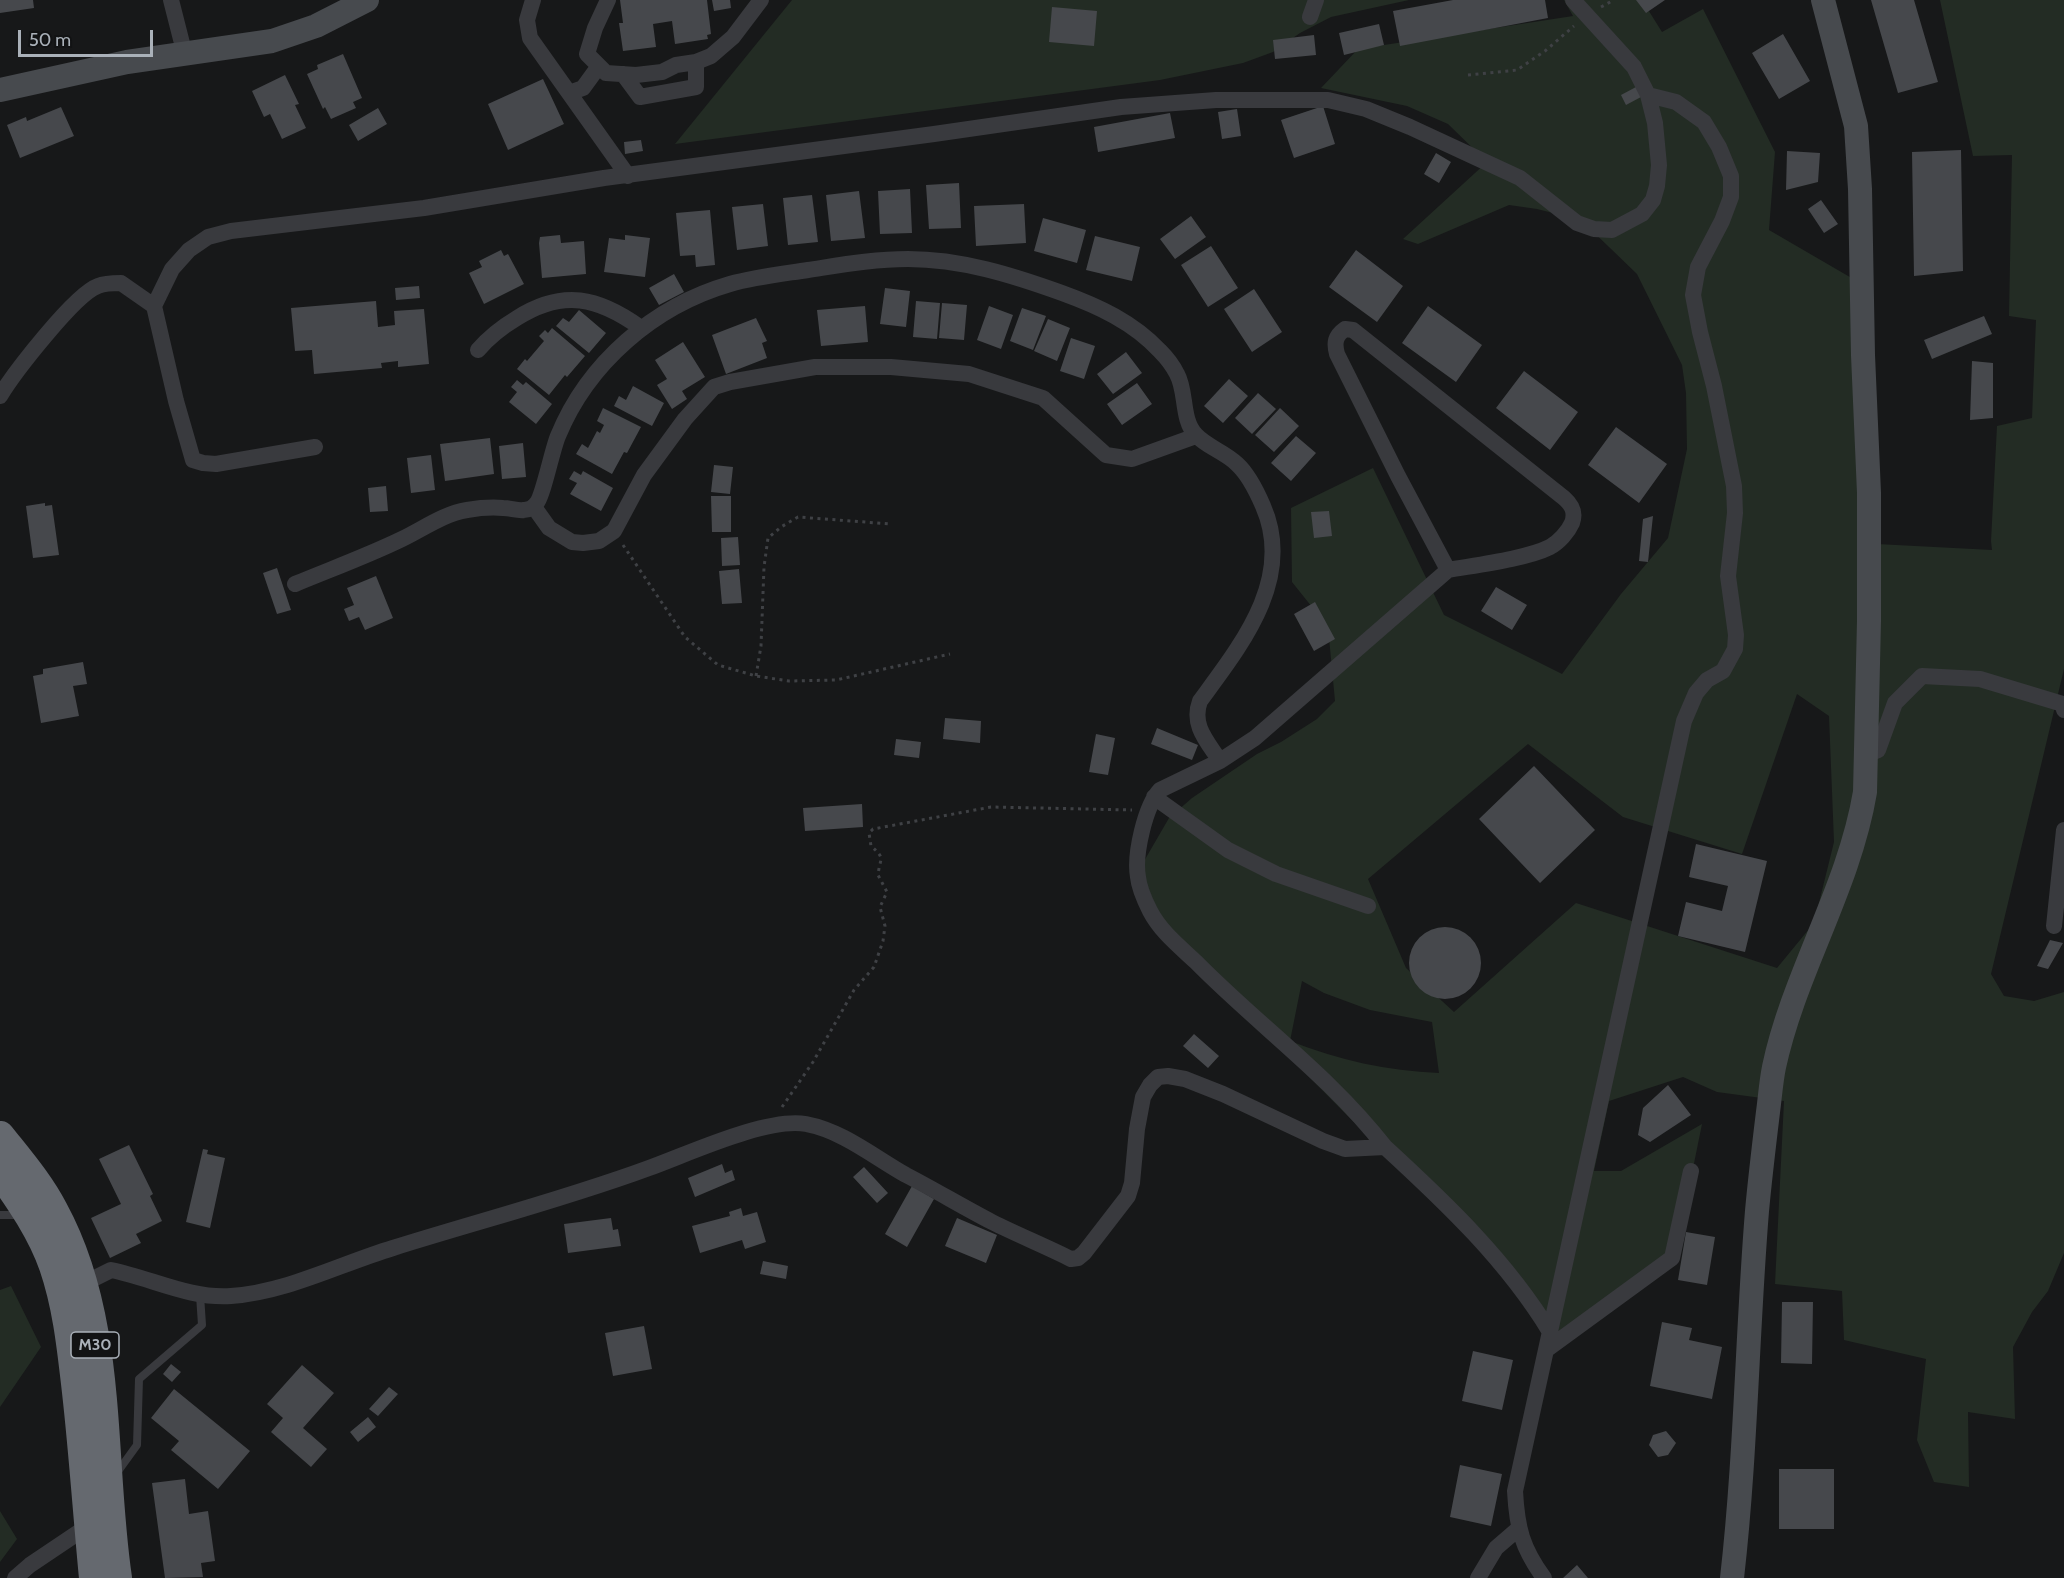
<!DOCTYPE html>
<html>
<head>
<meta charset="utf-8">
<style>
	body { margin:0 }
	#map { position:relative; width:2064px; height:1578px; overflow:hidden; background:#171819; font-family:Cabin,sans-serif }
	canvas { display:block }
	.scale { position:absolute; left:18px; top:30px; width:135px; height:27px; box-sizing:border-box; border:3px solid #aab1b9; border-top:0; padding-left:8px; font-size:18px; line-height:21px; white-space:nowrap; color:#aab1b9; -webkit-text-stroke:4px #121314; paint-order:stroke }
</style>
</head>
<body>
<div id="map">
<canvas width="2064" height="1578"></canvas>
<div class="scale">50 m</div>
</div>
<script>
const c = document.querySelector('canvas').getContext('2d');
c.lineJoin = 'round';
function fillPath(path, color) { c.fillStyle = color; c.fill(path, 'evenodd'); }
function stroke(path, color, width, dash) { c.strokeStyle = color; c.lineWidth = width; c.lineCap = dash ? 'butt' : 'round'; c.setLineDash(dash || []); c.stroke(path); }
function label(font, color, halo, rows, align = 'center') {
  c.font = font + ' Cabin,sans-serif'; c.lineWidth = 4.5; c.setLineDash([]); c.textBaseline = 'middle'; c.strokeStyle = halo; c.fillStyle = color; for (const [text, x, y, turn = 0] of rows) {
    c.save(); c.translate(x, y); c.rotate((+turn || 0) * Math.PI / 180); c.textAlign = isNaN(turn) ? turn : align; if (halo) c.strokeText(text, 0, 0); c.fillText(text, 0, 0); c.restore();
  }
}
const green = new Path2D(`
	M 792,0 L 1409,0 L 1331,17 L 1300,33 L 1273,52 L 1243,63 L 1160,80 L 675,144 Z
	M 1564,0 L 1642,0 L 1662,32 L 1703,9 L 1775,152 L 1769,230 L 1855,280 L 1877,544 L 1992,550 L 1991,541 L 1997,426 L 2032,418 L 2036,320 L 2009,316 L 2012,155 L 1973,156 L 1940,0 L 2064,0 L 2064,669 L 1991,974 L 2004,996 L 2034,1001 L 2064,992 L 2064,1253 L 2048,1291 L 2032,1312 L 2013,1347 L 2015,1419 L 1968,1412 L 1969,1487 L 1934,1482 L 1917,1440 L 1926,1359 L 1844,1340 L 1842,1291 L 1775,1284 L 1784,1101 L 1717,1092 L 1683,1077 L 1609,1101 L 1594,1171 L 1621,1171 L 1702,1124 L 1676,1252 L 1548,1341 L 1496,1266 L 1166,932 L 1140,868 L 1169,818 L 1192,798 L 1257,754 L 1281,742 L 1317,719 L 1335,701 L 1328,627 L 1292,582 L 1291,508 L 1373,468 L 1444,615 L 1562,674 L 1621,594 L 1668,538 L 1687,449 L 1686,393 L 1682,365 L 1637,274 L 1581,220 L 1537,209 L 1509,205 L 1418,244 L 1403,239 L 1487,162 L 1448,124 L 1407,106 L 1321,88 L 1358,49 L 1573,16 ZM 1797,694 L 1829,716 L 1834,842 L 1814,923 L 1777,968 L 1576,903 L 1454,1012 L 1406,968 L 1368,879 L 1528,744 L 1623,817 L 1742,854 ZM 1302,981 L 1324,993 L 1370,1010 L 1432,1022 L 1439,1073 C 1387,1071 1339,1060 1290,1041 Z
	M 11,1286 L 41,1347 L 0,1407 L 0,1290 Z
	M 0,1511 L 17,1539 L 0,1562 Z`);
const building = new Path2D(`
	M 0,0 L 33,0 L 34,8 L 0,13 Z
	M 620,0 L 707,0 L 711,34 L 707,35 L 708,39 L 675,44 L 672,21 L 653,24 L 656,47 L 623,51 L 619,23 L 623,23 Z
	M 712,0 L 730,0 L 731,8 L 714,11 Z
	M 1453,0 L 1545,0 L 1548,18 L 1400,46 L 1393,11 Z
	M 1636,0 L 1665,0 L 1646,13 Z
	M 1871,0 L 1914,0 L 1938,82 L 1898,93 Z
	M 1052,7 L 1097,11 L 1094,46 L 1049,42 Z
	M 1379,24 L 1384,45 L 1344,55 L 1339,33 Z
	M 1783,34 L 1810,81 L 1779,99 L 1752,53 Z
	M 1314,35 L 1316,55 L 1275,59 L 1273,40 Z
	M 343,54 L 362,98 L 353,102 L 356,108 L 331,119 L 325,107 L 323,109 L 307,74 L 318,69 L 317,65 Z
	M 285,75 L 299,104 L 295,105 L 306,128 L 282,139 L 270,114 L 264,117 L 252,91 Z
	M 543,79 L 564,124 L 508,150 L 488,104 Z
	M 1636,87 L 1641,97 L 1626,105 L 1621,95 Z
	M 1323,106 L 1335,144 L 1294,158 L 1281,120 Z
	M 61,107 L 74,136 L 20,158 L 7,125 L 26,117 L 27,121 Z
	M 378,108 L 387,124 L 358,141 L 349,125 Z
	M 1237,109 L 1241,136 L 1222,139 L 1218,112 Z
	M 1170,113 L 1175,138 L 1098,152 L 1094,127 Z
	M 641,140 L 643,151 L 625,154 L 624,142 Z
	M 1961,150 L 1963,271 L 1914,276 L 1912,152 Z
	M 1787,151 L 1820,153 L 1818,182 L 1786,190 Z
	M 1436,153 L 1451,162 L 1439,183 L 1424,174 Z
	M 959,183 L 961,228 L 929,229 L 926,185 Z
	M 910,189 L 912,233 L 880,234 L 878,191 Z
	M 859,191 L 865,238 L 831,241 L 826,195 Z
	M 812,195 L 818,242 L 788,245 L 783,198 Z
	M 1821,200 L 1838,224 L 1824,233 L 1808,209 Z
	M 763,204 L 768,246 L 737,250 L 732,207 Z
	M 1024,204 L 1026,243 L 976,246 L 974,206 Z
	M 710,210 L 715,265 L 696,267 L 695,255 L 680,256 L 676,213 Z
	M 1191,216 L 1206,237 L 1175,259 L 1160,239 Z
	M 1043,218 L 1086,230 L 1077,263 L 1034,251 Z
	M 560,235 L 561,243 L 584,241 L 586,274 L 542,278 L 539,243 L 540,237 Z
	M 625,235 L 650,238 L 645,277 L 604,272 L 609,238 L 625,240 Z
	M 1095,236 L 1140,247 L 1132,281 L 1086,270 Z
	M 1211,246 L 1238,288 L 1208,307 L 1181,265 Z
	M 501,250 L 504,256 L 508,254 L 524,284 L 484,304 L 469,273 L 482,267 L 479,261 Z
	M 1356,250 L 1403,286 L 1377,322 L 1329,287 Z
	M 674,274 L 684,292 L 659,305 L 649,288 Z
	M 419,286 L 420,298 L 396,300 L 395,288 Z
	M 885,288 L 910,291 L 906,327 L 880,324 Z
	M 1254,289 L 1282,332 L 1252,352 L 1224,309 Z
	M 376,301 L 378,327 L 395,325 L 394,311 L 424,309 L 429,364 L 398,367 L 398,361 L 381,363 L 382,368 L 314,374 L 312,350 L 295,351 L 291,308 Z
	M 916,301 L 940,303 L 937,339 L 913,337 Z
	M 942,303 L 967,305 L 964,340 L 939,338 Z
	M 865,306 L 868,342 L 821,346 L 817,310 Z
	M 989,306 L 1013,315 L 1001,349 L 977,340 Z
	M 1428,306 L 1482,345 L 1456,382 L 1402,343 Z
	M 1022,308 L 1046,316 L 1033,350 L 1010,341 Z
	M 579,310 L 606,333 L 589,353 L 556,326 L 563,318 L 569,322 Z
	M 1984,316 L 1992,334 L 1932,359 L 1924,340 Z
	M 756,318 L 767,341 L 762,343 L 767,358 L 726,374 L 712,335 Z
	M 1048,319 L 1070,328 L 1057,361 L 1034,351 Z
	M 552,328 L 585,356 L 567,377 L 565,375 L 549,395 L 517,369 L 525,359 L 527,361 L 544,341 L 539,336 L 545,330 L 548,333 Z
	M 1071,338 L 1095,346 L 1084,379 L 1060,371 Z
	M 683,342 L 705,377 L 682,391 L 687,399 L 672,409 L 657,385 L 667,379 L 655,360 Z
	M 1126,352 L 1142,373 L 1113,394 L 1097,374 Z
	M 1972,361 L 1993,363 L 1993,418 L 1970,420 Z
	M 1524,371 L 1578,412 L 1550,450 L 1496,408 Z
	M 1229,379 L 1248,396 L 1223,423 L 1204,406 Z
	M 517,380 L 523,385 L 526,382 L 552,404 L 536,424 L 509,402 L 517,392 L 511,387 Z
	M 1137,383 L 1152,404 L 1122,425 L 1107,404 Z
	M 633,386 L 664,403 L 652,426 L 614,406 L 619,396 L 626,400 Z
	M 1258,393 L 1276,409 L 1252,434 L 1235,418 Z
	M 603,408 L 641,427 L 627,453 L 624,452 L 612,474 L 576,454 L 582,444 L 588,448 L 597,431 L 600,433 L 604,425 L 597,421 Z
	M 1280,408 L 1299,426 L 1274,452 L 1255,435 Z
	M 1616,427 L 1667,464 L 1639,503 L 1588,465 Z
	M 1296,436 L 1316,453 L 1291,481 L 1271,463 Z
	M 490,438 L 494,474 L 445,481 L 440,444 Z
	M 523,443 L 526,477 L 502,479 L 499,446 Z
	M 431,455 L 435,490 L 411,493 L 407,458 Z
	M 714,465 L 733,467 L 730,494 L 711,492 Z
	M 574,471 L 581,475 L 583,471 L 613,488 L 601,511 L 570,494 L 577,483 L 569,479 Z
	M 386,486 L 388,511 L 370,512 L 368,488 Z
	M 711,496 L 731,496 L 731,532 L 712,532 Z
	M 45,503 L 45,506 L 52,505 L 59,555 L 33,558 L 26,506 Z
	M 1329,511 L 1332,536 L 1314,538 L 1311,512 Z
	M 1653,516 L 1648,562 L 1639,561 L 1643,519 Z
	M 738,537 L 740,565 L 722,566 L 721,538 Z
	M 277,568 L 291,610 L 277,614 L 263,573 Z
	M 739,569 L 742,603 L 722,604 L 719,571 Z
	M 376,576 L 393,618 L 365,630 L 359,617 L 349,621 L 344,609 L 354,605 L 347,588 Z
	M 1496,587 L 1527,605 L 1512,630 L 1481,611 Z
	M 1315,602 L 1335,639 L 1314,651 L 1294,614 Z
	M 83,662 L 87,684 L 73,686 L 79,716 L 41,723 L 33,676 L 43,674 L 43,669 Z
	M 945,718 L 981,721 L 980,743 L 943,739 Z
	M 1157,728 L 1198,745 L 1192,760 L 1151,744 Z
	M 1096,734 L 1115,738 L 1108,775 L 1089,772 Z
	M 896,739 L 921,742 L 919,758 L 894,755 Z
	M 1534,766 L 1595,830 L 1540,883 L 1479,819 Z
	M 862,804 L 863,827 L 805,831 L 803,808 Z
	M 1696,844 L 1767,861 L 1745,952 L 1678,936 L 1686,902 L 1722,911 L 1728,886 L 1689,877 Z
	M1409 963a36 36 0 1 1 72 0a36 36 0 1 1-72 0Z
	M 2050,940 L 2063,943 L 2048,969 L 2037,966 Z
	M 1194,1034 L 1219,1056 L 1208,1068 L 1183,1046 Z
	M 1668,1085 L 1691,1115 L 1650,1142 L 1638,1135 L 1643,1108 Z
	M 129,1145 L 153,1194 L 150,1196 L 162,1221 L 136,1234 L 141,1243 L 110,1258 L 91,1218 L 121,1204 L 99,1159 Z
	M 203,1149 L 208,1150 L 207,1154 L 225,1158 L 210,1228 L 186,1222 Z
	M 722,1164 L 725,1173 L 732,1170 L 735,1180 L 695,1197 L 688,1178 Z
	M 864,1167 L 888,1193 L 877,1203 L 853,1177 Z
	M 912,1186 L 934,1199 L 907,1247 L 885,1234 Z
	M 741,1208 L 743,1216 L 757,1212 L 766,1242 L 745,1249 L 742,1240 L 700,1253 L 692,1226 L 730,1216 L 729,1212 Z
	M 611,1218 L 613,1230 L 618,1229 L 621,1246 L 568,1253 L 564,1224 Z
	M 957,1218 L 997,1235 L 986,1263 L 945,1246 Z
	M 1686,1232 L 1715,1237 L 1707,1285 L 1678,1280 Z
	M 763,1261 L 788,1266 L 786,1279 L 760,1274 Z
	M 1782,1302 L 1813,1302 L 1812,1364 L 1781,1363 Z
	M 1662,1322 L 1692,1328 L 1689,1340 L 1722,1347 L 1712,1399 L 1650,1386 Z
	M 644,1326 L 652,1369 L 613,1376 L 605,1333 Z
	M 1473,1351 L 1513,1360 L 1502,1410 L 1462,1401 Z
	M 171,1364 L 181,1372 L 172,1382 L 163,1374 Z
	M 302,1365 L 334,1393 L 303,1428 L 327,1449 L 311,1467 L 271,1432 L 283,1418 L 267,1404 Z
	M 389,1387 L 398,1394 L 378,1416 L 369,1409 Z
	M 174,1389 L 250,1451 L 218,1489 L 171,1450 L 179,1441 L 151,1418 Z
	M 368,1417 L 376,1427 L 358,1442 L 350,1432 Z
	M 1666,1431 L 1676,1443 L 1668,1455 L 1658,1457 L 1649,1445 L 1653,1435 Z
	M 1460,1465 L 1502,1474 L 1491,1526 L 1450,1517 Z
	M 1779,1469 L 1834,1469 L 1834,1529 L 1779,1529 Z
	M 185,1479 L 189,1514 L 208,1511 L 215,1561 L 201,1563 L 203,1577 L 165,1578 L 152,1483 Z
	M 1577,1565 L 1588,1578 L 1563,1578 Z`);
const path = new Path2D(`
	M 1601,7 L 1614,0
	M 1468,75 L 1517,70 L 1545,51 L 1574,26
	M 623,545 L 685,637 L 718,665 L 756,676 L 789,681 L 836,680 L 950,654
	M 756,676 L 761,646 L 764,567 L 768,538 L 781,527 L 798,517 L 891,524
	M 782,1107 L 813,1062 L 854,990 L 874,967 L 883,941 L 885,926 L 880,907 L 887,892 L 878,875 C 880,857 886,859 871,846 L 869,833 L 873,829 L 991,807 L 1132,810`);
const lane = new Path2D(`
	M 0,1215 L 21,1215
	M 116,1474 L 137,1445 L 139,1379 L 202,1325 L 200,1295`);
const street = new Path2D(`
	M 171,0 L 185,55
	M 533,0 L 527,20 L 530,38 L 628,176
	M 608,0 L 595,28 L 587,54 L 606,73 L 636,75 L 662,72 L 676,65 L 696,62 L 711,56 L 733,37 L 761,0
	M 1310,17 L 1316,0
	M 623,74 L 640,97 L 696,87 L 696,62
	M 569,93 L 583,88 L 599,66
	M 1345,329 L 1353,330 L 1358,334 L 1564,498 C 1572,505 1576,512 1572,523 C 1568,532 1559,542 1550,547 C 1526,559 1476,565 1448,570 L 1398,476 L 1337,354 C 1334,343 1335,336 1345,329 Z
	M 478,350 C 490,336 502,327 517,318 C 563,289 598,297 641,328
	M 0,396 C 14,373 75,294 98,286 C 105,283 114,283 121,283 L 154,306
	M 315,447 L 216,464 L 203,463 L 193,460 L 176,401 L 154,306 L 172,269 L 189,250 L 208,237 L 231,231 L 424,208 L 604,178 L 934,134 L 1121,107 L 1216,100 L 1328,100 L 1366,109 L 1410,127 L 1520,178 L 1577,223 L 1594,229 L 1612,230 L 1642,214 L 1653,200 L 1657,186 L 1659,165 L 1655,123 L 1648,95 L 1634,67 L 1573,0
	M 534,507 L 549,528 L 572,542 L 583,543 L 599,541 L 614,531 L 644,475 L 685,419 L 714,387 L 730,382 L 815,367 L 891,367 L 969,374 L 1043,398 L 1106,455 L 1132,459 L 1196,436
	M 295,584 C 331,569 367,556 402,539 C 423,529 443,514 467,510 C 479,508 491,507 503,508 C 510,508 518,511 524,510 C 529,510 534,507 536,504 C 543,497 552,450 558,436 C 588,363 654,306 730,284 C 755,277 782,274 808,270 C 841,265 874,259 908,259 C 961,259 1012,275 1062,293 C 1098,306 1133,322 1160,351 C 1166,357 1173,366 1177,374 C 1187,392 1181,420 1196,435 C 1207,447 1225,452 1237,464 C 1249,475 1257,492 1263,506 C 1295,579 1241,645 1200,701 C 1191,725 1207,741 1220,761
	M 1866,755 L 1878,750 L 1895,703 L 1922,676 L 1980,679 L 2063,704 L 2064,710
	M 1154,797 L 1228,850 L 1276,874 L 1368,906
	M 2054,926 L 2064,830
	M 1385,1147 C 1331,1077 1258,1025 1196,962 C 1179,946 1161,932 1150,911 C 1145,901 1139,888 1138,877 C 1134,855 1145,806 1160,790 L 1220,761 L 1255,738 L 1448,570
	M 83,1284 L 111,1270 C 151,1278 190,1299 231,1296 C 287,1292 340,1264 393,1248 C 479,1221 565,1199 649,1168 C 688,1154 767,1117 806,1124 C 843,1131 874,1157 906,1175 C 935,1190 963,1207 992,1222 C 1018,1235 1045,1246 1071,1259 L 1078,1258 L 1084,1253 L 1128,1196 L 1132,1183 L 1137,1129 L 1143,1097 L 1150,1085 L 1158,1077 L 1168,1076 L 1185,1079 L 1223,1094 L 1323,1141 L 1345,1149 L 1385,1147 C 1446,1203 1507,1261 1550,1332
	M 1546,1350 L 1672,1258 L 1691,1171
	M 15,1578 L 30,1565 L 88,1526
	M 1478,1578 L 1496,1548 L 1518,1529
	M 1544,1578 C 1522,1548 1517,1528 1515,1491 L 1684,721 L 1696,693 L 1707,680 L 1723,671 L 1735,649 L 1736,635 L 1728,576 L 1735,513 L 1734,486 L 1714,386 L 1700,332 L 1693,295 L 1698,267 L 1722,221 L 1731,197 L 1731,176 L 1719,147 L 1704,122 L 1676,102 L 1648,95`);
const secondary = new Path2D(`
	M 0,90 L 127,62 L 272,41 L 316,26 L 367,0
	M 1732,1578 C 1746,1456 1747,1334 1757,1211 C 1760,1178 1764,1145 1768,1112 C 1770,1097 1771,1082 1774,1067 C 1794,973 1849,888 1865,792 L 1869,621 L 1869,493 L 1863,355 L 1860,189 L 1856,126 L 1823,0`);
const highway = new Path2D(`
	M 0,1136 C 19,1160 39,1183 53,1210 C 114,1322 99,1457 117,1578
	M 0,1172 C 21,1201 42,1232 54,1266 C 68,1307 72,1349 77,1392 C 84,1454 88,1516 94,1578`);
const shields = [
	[95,1345,48]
];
const shieldNames = [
	["M30",95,1345]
];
fillPath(green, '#232c24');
fillPath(building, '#46484c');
stroke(path, '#3f4145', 3, [3, 4.5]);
stroke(lane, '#393a3e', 8);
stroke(street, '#393a3e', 16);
stroke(secondary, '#474a4e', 24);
stroke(highway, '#65696f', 30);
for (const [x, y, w] of shields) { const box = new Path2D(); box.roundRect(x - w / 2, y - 13, w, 26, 4.5); c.fillStyle = '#121314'; c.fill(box); stroke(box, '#aab1b9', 1.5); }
label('bold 16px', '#aab1b9', null, shieldNames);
</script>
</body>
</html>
